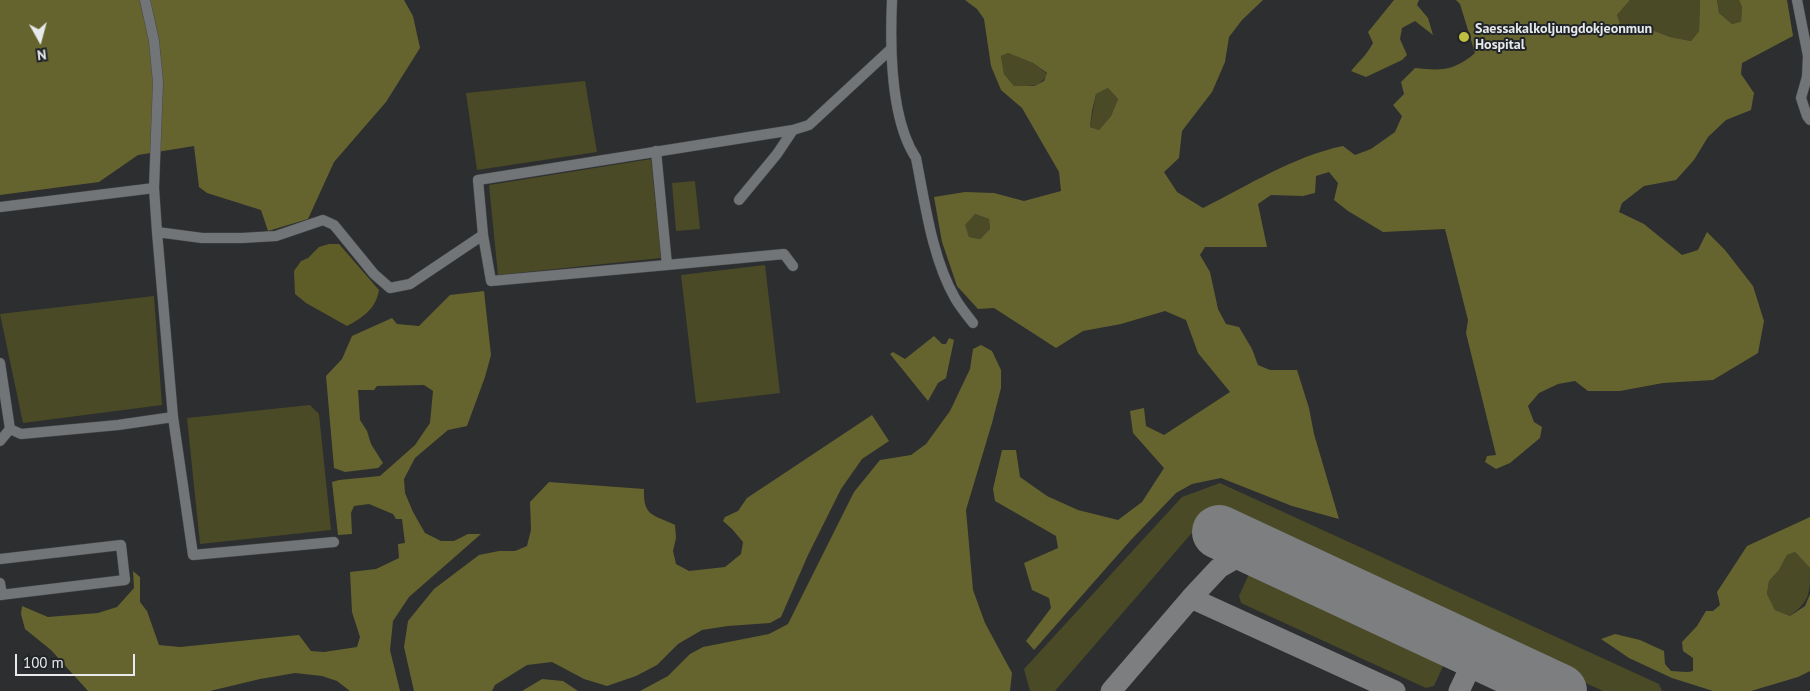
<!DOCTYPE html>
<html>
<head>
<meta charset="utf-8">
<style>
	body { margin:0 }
	#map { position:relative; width:1810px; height:691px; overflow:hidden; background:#2c2e30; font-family:"PT Sans",sans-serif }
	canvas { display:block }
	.north { position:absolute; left:15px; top:15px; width:50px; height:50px; -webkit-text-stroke:4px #222527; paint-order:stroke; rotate:173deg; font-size:14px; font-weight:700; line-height:20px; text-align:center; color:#e7e9eb }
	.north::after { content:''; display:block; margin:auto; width:18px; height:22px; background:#e7e9eb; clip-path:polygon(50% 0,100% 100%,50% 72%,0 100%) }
	.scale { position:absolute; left:15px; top:654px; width:120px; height:22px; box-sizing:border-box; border:2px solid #e7e9eb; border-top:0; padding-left:6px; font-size:15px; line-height:18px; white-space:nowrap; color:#e7e9eb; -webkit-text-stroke:4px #222527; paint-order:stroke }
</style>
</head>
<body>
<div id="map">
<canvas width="1810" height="691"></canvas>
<div class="north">N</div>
<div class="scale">100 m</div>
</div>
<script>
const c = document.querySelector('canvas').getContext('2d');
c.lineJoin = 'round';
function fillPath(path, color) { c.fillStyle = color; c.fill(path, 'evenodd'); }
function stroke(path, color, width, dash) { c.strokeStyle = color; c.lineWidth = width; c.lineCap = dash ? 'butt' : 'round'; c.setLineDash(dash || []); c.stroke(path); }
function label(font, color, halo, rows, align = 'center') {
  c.font = font + ' "PT Sans",sans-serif'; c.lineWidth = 4; c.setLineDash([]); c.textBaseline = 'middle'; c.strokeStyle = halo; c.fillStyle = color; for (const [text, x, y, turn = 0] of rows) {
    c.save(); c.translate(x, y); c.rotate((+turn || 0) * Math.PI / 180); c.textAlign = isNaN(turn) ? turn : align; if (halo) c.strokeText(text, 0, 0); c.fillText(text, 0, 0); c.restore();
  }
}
const green = new Path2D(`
	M 1630,0 L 1700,0 L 1699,31 L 1691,41 L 1670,37 L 1644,27 L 1623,32 L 1617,15 Z
	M 1717,0 L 1739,0 L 1742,7 L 1741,23 L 1732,24 L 1719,13 Z
	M 1008,53 L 1033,63 L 1047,74 C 1041,88 1028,86 1014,86 L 1004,74 L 1001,56 Z
	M 585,81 L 597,152 L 477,170 L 466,93 Z
	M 1108,88 L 1118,99 L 1111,116 L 1099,130 L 1090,127 L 1096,94 Z
	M 651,159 L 661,258 L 498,275 L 489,185 Z
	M 695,181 L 700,229 L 676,231 L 672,183 Z
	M 975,214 L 989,219 L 990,229 L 980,239 L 969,237 L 964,225 Z
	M 765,265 L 780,393 L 696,403 L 681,275 Z
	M 154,296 L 162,405 L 23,423 L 0,314 Z
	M 310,405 L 319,414 L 331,530 L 200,544 L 187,418 Z
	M 1220,483 L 1659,684 L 1662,691 L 1603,691 L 1210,512 L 1055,691 L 1030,691 L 1024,669 L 1182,497 Z
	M 1795,552 L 1810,568 C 1810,595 1810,600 1790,616 L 1775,610 L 1767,594 L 1769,581 L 1779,570 L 1787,555 Z
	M 1258,572 L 1442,657 L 1444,664 L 1434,686 L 1426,688 L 1241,603 L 1239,596 L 1249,574 Z`);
const forest = new Path2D(`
	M 0,0 L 404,0 L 413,16 L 420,48 L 386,102 L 334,162 L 308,219 L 268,231 L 261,210 L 207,193 L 199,187 L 194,146 L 138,155 L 99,182 L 0,195 Z
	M 965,0 L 1263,0 L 1242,20 L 1229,37 L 1225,62 L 1212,92 L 1182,131 L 1179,158 L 1164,172 L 1177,192 L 1203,208 C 1247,186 1294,156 1343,146 L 1355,155 L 1371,149 L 1395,132 L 1402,116 L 1393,105 L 1404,94 L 1401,82 L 1415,68 C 1441,71 1454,71 1475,53 L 1460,4 L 1456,0 L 1630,0 L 1617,15 L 1623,32 L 1644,27 L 1670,37 L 1691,41 L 1699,31 L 1700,0 L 1717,0 L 1719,13 L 1732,24 L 1741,22 L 1742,7 L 1739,0 L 1787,0 L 1793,36 L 1742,63 L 1741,74 L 1754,93 L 1751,110 L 1726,120 L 1708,137 L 1694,160 L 1676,180 L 1644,186 L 1622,203 L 1619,212 L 1644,224 L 1682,255 L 1698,250 L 1707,232 L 1725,250 L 1753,286 L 1764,321 L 1758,353 L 1713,380 L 1663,383 L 1620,391 L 1588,391 L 1575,381 L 1558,384 L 1539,393 L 1528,406 L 1534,422 L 1542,427 L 1540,438 L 1510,463 L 1496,469 L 1485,462 L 1487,456 L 1496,455 L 1466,333 L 1468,320 L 1445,229 L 1383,232 L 1348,211 L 1334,200 L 1338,183 L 1329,172 L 1316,176 L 1315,193 L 1303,196 L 1271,195 L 1258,204 L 1267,247 L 1205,247 L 1200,255 L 1210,272 L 1218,309 L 1226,324 L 1239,327 L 1252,349 L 1258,365 L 1270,370 L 1297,370 L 1309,408 L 1314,434 L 1339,519 L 1292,506 L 1221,478 L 1192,484 L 1176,493 L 1130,541 L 1034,650 L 1026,641 L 1051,608 L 1049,598 L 1032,590 L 1024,563 L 1058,548 L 1056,536 L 995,501 L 993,489 L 1002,450 L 1016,450 L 1020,477 L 1047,496 L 1078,510 L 1118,520 L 1142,502 L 1164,468 L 1133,433 L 1130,411 L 1144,408 L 1146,426 L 1164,435 L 1230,392 L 1198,353 L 1186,320 L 1165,311 L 1121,324 L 1083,331 L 1056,348 L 994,308 L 978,309 L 957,286 L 942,242 L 934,197 L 965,192 L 994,193 L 1024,201 L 1061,191 L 1059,172 L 1022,108 L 1001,90 L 991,66 L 984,19 L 977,9 ZM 1008,53 L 1033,63 L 1047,73 L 1044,81 L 1034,86 L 1014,86 L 1004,74 L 1001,56 ZM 1108,88 L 1118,99 L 1111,116 L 1099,130 L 1090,127 L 1092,111 L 1096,94 ZM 975,214 L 989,219 L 990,229 L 980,239 L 969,237 L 965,225 Z
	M 1394,0 L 1419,0 L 1417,5 L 1428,18 L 1433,35 L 1415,21 L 1402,28 L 1400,39 L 1407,55 L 1402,60 L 1366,77 L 1351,71 C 1360,60 1366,56 1373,43 L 1368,32 Z
	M 484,291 L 491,355 L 485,377 L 467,426 L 448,430 L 415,458 L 404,479 L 405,493 L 413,512 L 425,533 L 441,541 L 454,541 L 468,534 L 481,534 L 409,597 L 393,621 L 390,650 L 400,691 L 350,691 L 337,681 L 322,676 L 295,673 L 260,679 L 210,691 L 88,691 L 51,650 L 25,629 L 21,614 L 22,606 L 48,617 L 98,613 L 117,607 L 134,588 L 133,571 L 140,577 L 140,602 L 147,611 L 159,645 L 180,647 L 299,635 L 311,651 L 324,652 L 357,647 L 360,637 L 352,612 L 350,572 L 376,569 L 399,558 L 398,544 L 405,543 L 402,519 L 396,519 L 393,514 L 369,504 L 354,506 L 351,513 L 352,534 L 338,535 L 332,482 L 339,480 L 380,476 L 415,445 L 430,423 L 433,391 L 424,385 L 377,386 L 374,390 L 358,390 L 360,420 L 367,431 L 371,444 L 383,463 L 378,468 L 345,472 L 334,468 L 326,376 L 342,359 L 352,336 L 392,318 L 397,324 L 419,326 L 450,295 Z
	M 934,336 L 942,344 L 946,344 L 949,338 L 954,340 L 946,378 L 938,383 L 928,401 L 890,354 L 893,352 L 905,359 Z
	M 981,345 L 992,351 L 1001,370 L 1001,388 L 992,423 L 966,510 L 973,590 L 985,623 L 1012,673 L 1010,691 L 640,691 L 668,676 L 690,654 L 703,647 L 769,634 L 788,624 L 854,492 L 880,460 L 911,455 L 926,444 L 950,411 L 970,369 L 973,349 Z
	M 872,415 L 889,441 L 862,459 L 841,489 L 808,555 L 781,617 L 770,623 L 728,626 L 702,630 L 678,644 L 657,665 L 636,676 L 607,686 L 584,679 L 552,662 L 527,665 L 495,685 L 492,691 L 414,691 L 404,647 L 408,621 L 434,589 L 479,555 L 499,551 L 515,551 L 527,546 L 531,530 L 530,502 L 549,482 L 644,489 C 643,517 653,514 675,525 L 676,538 L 673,551 L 676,564 L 689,571 L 725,567 L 741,554 L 743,542 L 732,529 L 723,521 L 725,517 L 738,511 L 747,498 Z
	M 1810,517 L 1810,568 L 1795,552 L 1787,555 L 1779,570 L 1769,581 L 1767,594 L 1775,610 L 1790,616 L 1805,606 L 1810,594 L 1810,671 L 1798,677 L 1751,691 L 1713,691 L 1672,678 L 1629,658 L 1601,639 L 1615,634 L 1640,640 L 1664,651 L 1665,664 L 1671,671 C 1679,671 1686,673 1693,671 L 1693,658 L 1683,651 L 1682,642 L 1697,626 L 1706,611 L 1713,611 L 1720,605 L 1717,592 L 1747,546 Z
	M 542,679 L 563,681 L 578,691 L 522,691 Z`);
const water = new Path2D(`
	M 329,244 L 339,244 L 379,290 C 376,309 362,318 347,326 L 306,303 L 295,294 L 294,271 L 301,261 L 308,258 L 319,247 Z`);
const taxiway = new Path2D(`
	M 1191,598 L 1395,691
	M 1111,691 L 1191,598 L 1219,568 L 1254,548
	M 1459,691 L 1477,653`);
const runway = new Path2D(`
	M 1219,532 L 1560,691`);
const minor = new Path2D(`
	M 145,0 L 154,41 L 158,82 L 154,188 L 157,232 L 173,417 L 193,555 L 334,542
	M 892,0 C 890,45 890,119 916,158 C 925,203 932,258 955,298 C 960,307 967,315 973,323
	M 1797,0 L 1808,56 L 1807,77 L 1801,98 L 1807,116 L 1810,120
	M 739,200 L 777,154 L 793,130
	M 0,207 L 154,188
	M 157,232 L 202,238 L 242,238 L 276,236 L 323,220 L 334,225 L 374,274 L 390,288 L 410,284 L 483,235 L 478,180 L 793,130 L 809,125 L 891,49
	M 483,235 L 491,281 L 667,265 L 656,151
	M 667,265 L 784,254 L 793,266
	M 0,363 L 10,429 L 21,434 L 118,425 L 173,417
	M 0,441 L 10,429
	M 0,559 L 121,545 L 125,580 L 0,595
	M 0,583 L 2,595`);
const markers = [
	[1464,37,6,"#c0be40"]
];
const poiNames = [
	["Saessakalkoljungdokjeonmun",1475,29],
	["Hospital",1475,45]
];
fillPath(green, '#4a4a26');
fillPath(forest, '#65642f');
fillPath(water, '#5e5d28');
stroke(taxiway, '#7c7e80', 21);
stroke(runway, '#7c7e80', 54);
stroke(minor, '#47494b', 11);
stroke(minor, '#727577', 10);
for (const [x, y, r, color] of markers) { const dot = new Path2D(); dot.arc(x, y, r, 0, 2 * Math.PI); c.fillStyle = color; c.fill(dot); stroke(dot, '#222527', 2); }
label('bold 14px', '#e7e9eb', '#222527', poiNames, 'left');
</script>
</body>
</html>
